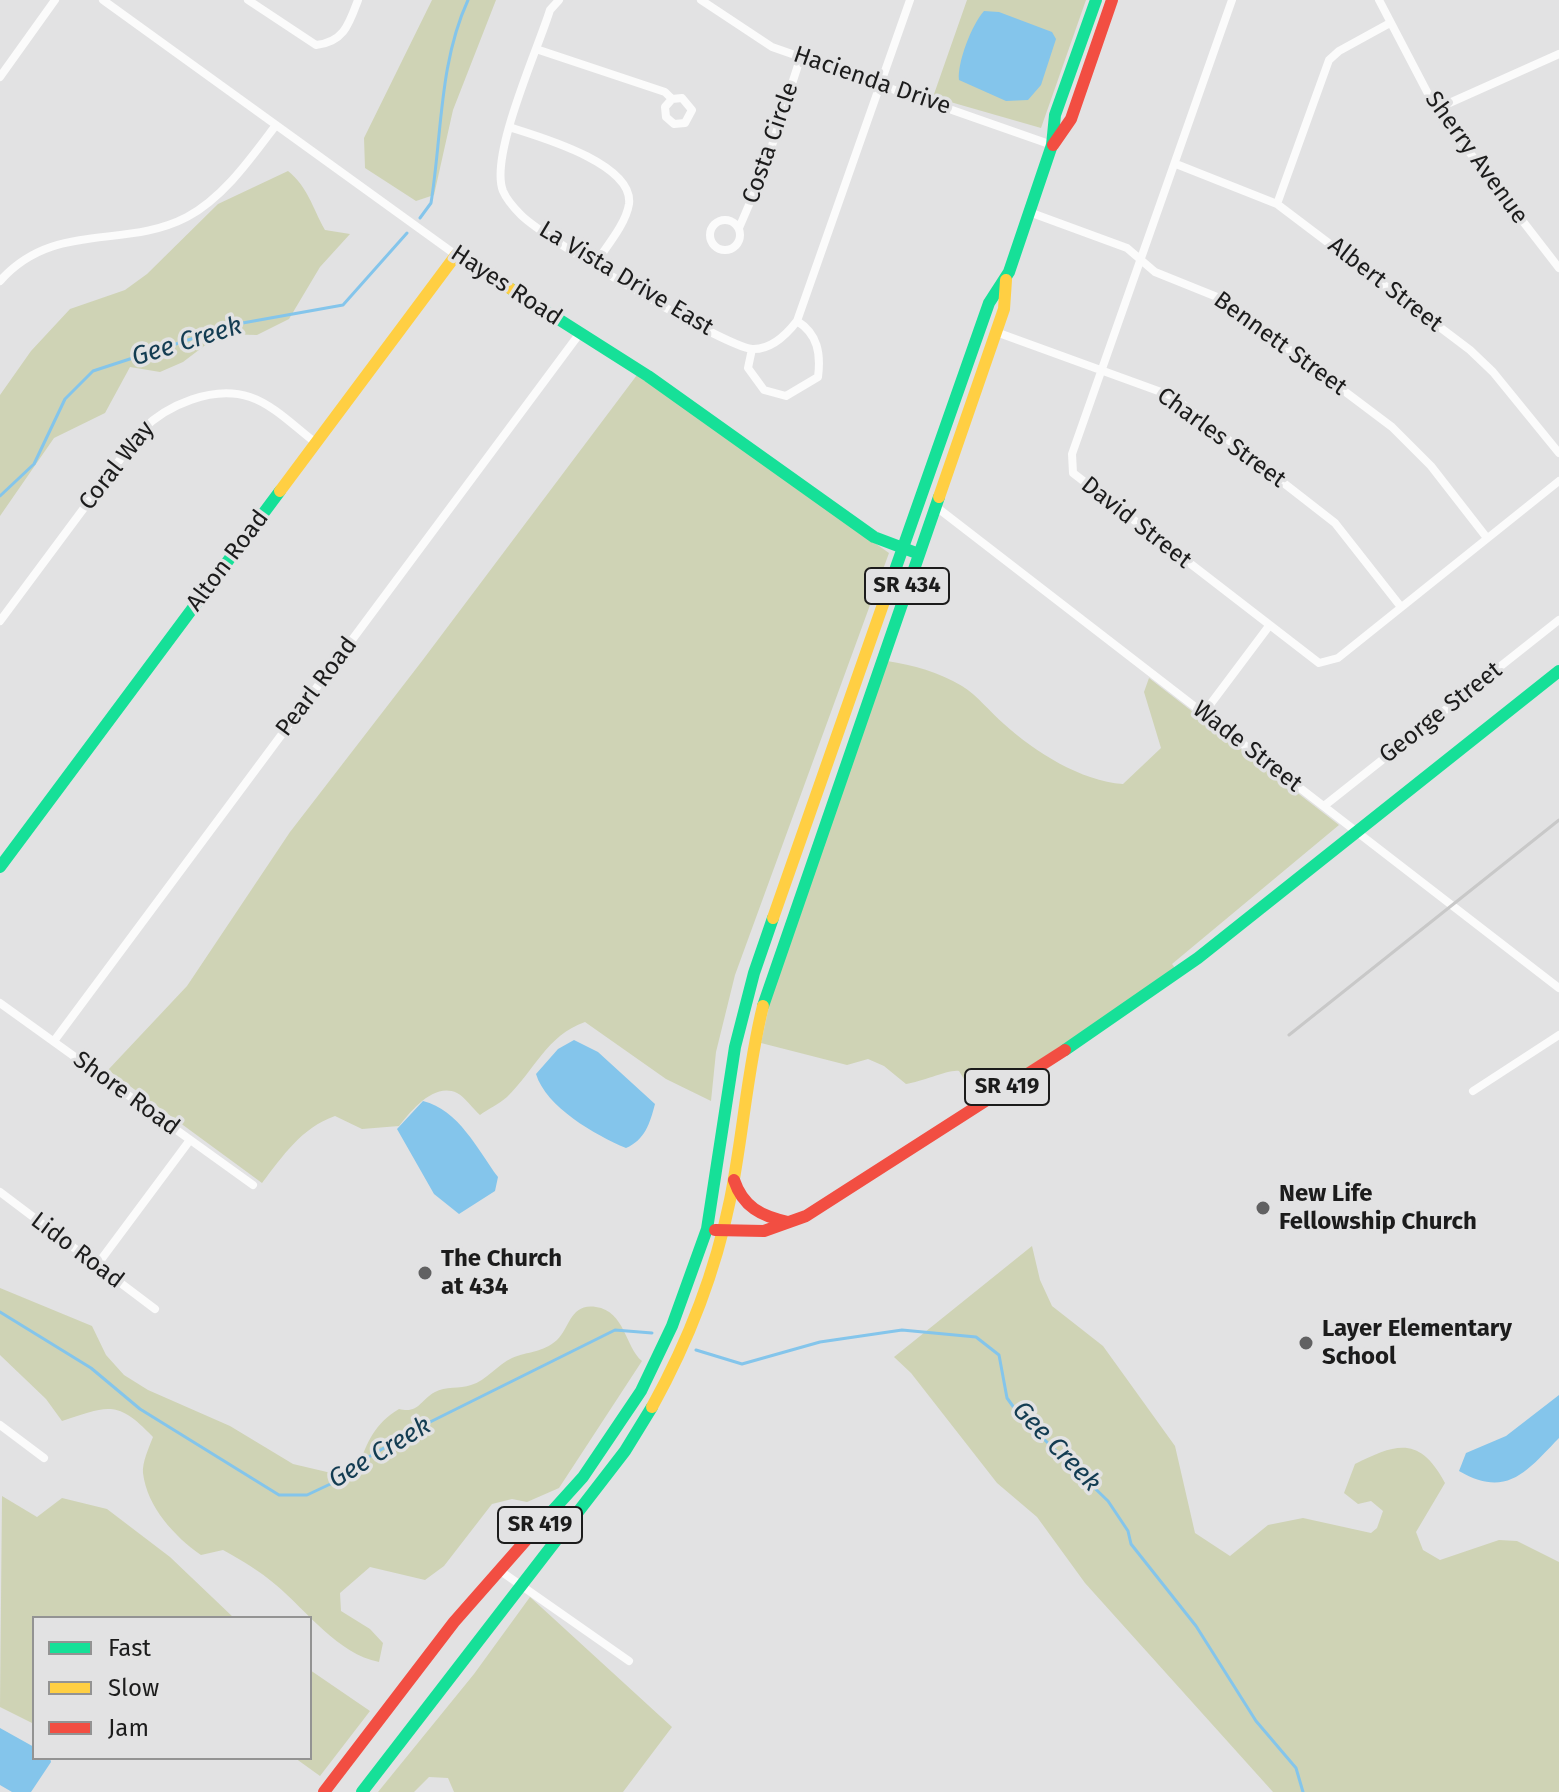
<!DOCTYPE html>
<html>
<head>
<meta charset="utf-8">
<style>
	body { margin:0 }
	#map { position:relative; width:1559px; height:1792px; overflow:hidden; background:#e2e2e3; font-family:"Fira Sans",sans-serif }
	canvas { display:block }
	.legend { position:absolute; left:32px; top:1616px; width:280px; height:144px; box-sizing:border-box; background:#e2e2e3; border:2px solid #939393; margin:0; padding:10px 14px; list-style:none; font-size:24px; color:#1c1c1c }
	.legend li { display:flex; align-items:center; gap:16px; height:40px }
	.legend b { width:40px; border:2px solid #939393 }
</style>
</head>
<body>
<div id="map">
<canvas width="1559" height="1792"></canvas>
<ul class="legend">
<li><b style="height:10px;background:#16e098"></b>Fast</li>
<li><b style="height:10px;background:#ffcf43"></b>Slow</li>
<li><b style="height:10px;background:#f24e42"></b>Jam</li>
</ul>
</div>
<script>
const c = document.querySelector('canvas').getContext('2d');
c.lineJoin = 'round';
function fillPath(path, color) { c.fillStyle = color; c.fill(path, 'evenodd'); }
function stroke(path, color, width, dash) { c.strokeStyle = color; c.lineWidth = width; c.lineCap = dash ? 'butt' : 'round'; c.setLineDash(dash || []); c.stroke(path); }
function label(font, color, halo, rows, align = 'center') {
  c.font = font + ' "Fira Sans",sans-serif'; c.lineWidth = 7; c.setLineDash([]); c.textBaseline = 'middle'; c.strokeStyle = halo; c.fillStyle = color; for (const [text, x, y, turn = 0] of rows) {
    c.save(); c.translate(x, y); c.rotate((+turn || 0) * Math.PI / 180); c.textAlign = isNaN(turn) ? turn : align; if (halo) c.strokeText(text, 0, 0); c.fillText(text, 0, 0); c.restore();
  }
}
const green = new Path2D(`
	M 432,0 L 496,0 L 453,110 L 434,195 L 416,201 L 365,168 L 364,138 Z
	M 967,0 L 1086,0 L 1041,128 L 933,97 Z
	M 288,171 C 308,187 312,207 325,230 L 350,234 L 320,267 L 289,319 L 257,335 L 220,334 L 183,362 L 160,372 L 130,367 L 105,413 L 54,438 L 0,516 L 0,395 L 31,351 L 70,309 L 125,290 L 147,274 L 218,204 Z
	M 637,375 L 889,553 L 735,975 L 716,1052 L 711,1101 L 666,1079 L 585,1022 C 547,1035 534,1071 507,1097 C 499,1104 488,1109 480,1115 C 473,1109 465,1097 457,1093 C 434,1082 411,1111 399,1126 L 362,1129 L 335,1116 C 301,1128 283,1156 262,1183 L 108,1070 L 187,986 L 290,832 L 422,661 Z
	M 887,661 C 914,665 938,672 962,686 C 977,695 990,712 1004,724 C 1035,752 1081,781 1123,784 L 1161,748 L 1144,692 L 1149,678 L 1339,825 L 1172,964 L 1175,968 L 1109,1015 L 977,1100 L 959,1071 C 949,1069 922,1082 906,1084 L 884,1066 L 868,1059 L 847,1065 L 761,1043 L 771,997 Z
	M 1032,1246 L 1040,1280 L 1052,1306 L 1103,1346 L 1175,1446 L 1195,1533 L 1230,1556 L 1268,1525 L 1303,1518 L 1371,1533 L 1377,1528 L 1383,1511 L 1371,1501 L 1358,1504 L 1344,1493 L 1355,1464 C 1397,1443 1420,1436 1445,1483 L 1416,1532 L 1423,1550 L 1440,1560 L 1499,1540 L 1517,1541 L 1559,1562 L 1559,1792 L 1273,1792 L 1085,1583 L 1037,1517 L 997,1483 L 911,1373 L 894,1357 Z
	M 0,1288 L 92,1326 L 106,1355 L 124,1375 L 148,1390 L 230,1426 L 293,1464 L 327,1472 L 358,1468 C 367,1442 375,1423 399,1409 C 419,1414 420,1400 435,1392 C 445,1386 460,1389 471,1385 C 486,1381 498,1364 512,1358 C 529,1351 542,1353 557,1340 C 570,1328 570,1303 596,1307 C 625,1311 625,1347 642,1361 L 559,1488 L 527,1502 L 512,1499 L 492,1504 L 444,1566 L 425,1580 L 370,1567 L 340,1593 L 341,1611 L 370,1629 L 383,1643 L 379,1662 C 338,1654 307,1611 276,1585 C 260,1571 241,1560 223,1550 L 201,1555 C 175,1537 147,1507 143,1473 C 142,1463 149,1447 153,1437 C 117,1399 108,1406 62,1421 L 46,1399 L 0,1355 Z
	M 2,1496 L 37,1517 L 62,1498 L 107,1509 L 170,1557 L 234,1618 L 34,1618 L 34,1724 L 0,1707 Z
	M 530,1597 L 672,1727 L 623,1792 L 454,1792 L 448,1778 L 429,1777 L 414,1792 L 378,1792 L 474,1674 Z
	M 310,1670 L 370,1711 L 320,1776 L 295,1758 L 310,1758 Z`);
const water = new Path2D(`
	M 984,11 L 999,12 L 1052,32 L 1056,39 L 1041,85 L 1028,100 L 1006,101 L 959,80 C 957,63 972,24 984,11 Z
	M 574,1040 L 598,1052 L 655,1104 C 650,1123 645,1140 626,1148 C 595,1135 546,1107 536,1074 L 558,1049 Z
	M 423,1101 C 459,1110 477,1149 498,1177 L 495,1191 L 459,1214 L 434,1194 L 397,1129 Z
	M 1559,1395 L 1559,1438 C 1527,1471 1507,1499 1459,1471 L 1466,1453 L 1506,1436 Z
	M 0,1728 L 34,1747 L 34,1758 L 50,1758 L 51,1762 L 31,1792 L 12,1792 L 0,1785 Z`);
const stream = new Path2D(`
	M 420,218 L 431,203 C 442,135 439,63 468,0
	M 0,496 L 34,464 L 65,399 L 93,371 L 237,324 L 343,305 L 407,233
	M 0,1312 L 91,1368 L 140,1409 L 279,1495 L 307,1495 L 341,1479 L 360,1462 L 418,1428 L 615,1330 L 652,1333
	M 696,1350 L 742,1364 L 820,1342 L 902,1330 L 976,1337 L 999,1355 L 1007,1398 L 1020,1416 L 1108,1501 L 1128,1531 L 1131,1544 L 1196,1626 L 1256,1721 L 1296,1768 L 1303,1792`);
const street = new Path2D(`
	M 103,0 L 456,255
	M 248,0 L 316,45 C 344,42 349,24 358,0
	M 559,0 L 550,10 C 538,49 489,156 503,191 C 506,198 515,209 521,215 C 545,239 723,346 752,349 C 771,350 787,334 797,321 L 910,0
	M 701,0 L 772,47 L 1052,145
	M 1232,0 L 1072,454 L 1073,473 L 1319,663 L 1338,658 L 1559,481
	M 1379,0 L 1436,109 L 1559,268
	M 539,50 L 665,92 L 672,99 L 682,98 L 692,110 L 685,123 L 674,124 L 666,117 L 665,107 L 672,99
	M 0,77 L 55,0
	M 1436,109 L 1559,54
	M 509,127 C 537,136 634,163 629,204 C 626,224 606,247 595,264
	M 1176,164 L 1277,204 L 1470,350 L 1493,372 L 1559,453
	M 1277,204 L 1329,60 L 1339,51 L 1390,23
	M 1029,212 L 1127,248 L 1155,272 L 1222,299 L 1392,427 L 1431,466 L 1487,538
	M710 235a15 15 0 1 1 30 0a15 15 0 1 1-30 0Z
	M 739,228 L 764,170 L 801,56
	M 0,281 C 54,220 124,250 187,217 C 224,197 251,158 276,125
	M 996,332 L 1172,396 L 1335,523 L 1401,607
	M 752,349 L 748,368 L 764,390 L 786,396 L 818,377 C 821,354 818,334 797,321
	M 935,506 L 1559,988
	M 0,621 L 142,430 C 167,405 213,385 250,397 C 274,405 296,428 316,443
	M 1203,714 L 1269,626
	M 1324,806 L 1559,620
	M 0,1003 L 253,1185
	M 54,1041 L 580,333
	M 1473,1091 L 1559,1035
	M 0,1192 L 155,1309
	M 97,1265 L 190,1140
	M 0,1425 L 44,1458
	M 499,1570 L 629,1661`);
const fast = new Path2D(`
	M 511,289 L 648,376 L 874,537 L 919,554
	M 887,593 L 989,303 L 1009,272 L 1052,145 L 1055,115 L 1096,0
	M 0,867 L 280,491
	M 763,1006 L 939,497
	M 1065,1050 L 1198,958 L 1559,671
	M 527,1539 L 583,1477 L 641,1391 L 672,1326 L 707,1229 L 735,1047 L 754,973 L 773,918
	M 362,1792 L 625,1451 L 652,1407`);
const slow = new Path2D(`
	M 280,491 L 456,255 L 511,289
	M 939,497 L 1004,309 L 1006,280
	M 773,918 L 887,593
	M 652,1407 C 688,1342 715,1273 730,1200 C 743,1136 747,1070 763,1006`);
const jam = new Path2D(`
	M 1053,145 L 1071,119 L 1112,0
	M 734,1180 C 743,1207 761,1216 788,1222
	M 715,1230 L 764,1231 L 806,1216 L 1065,1050
	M 324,1792 L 454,1622 L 527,1539`);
const rail = new Path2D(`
	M 1289,1035 L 1559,820`);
const markers = [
	[1263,1208,8,"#616162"],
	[425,1273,8,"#616162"],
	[1306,1343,8,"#616162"]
];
const shields = [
	[907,586,84],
	[1007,1087,84],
	[540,1525,84]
];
const shieldNames = [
	["SR 434",907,586],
	["SR 419",1007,1087],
	["SR 419",540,1525]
];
const streetNames = [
	["Hacienda Drive",872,81,19],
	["Costa Circle",771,143,-71],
	["Sherry Avenue",1476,158,54],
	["La Vista Drive East",626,279,31],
	["Albert Street",1385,285,38],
	["Hayes Road",506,286,33],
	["Bennett Street",1280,344,36],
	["Charles Street",1221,438,36],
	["Coral Way",117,466,-52],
	["David Street",1136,523,38],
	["Alton Road",228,561,-53],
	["Pearl Road",317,687,-53],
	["George Street",1441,713,-38],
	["Wade Street",1247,747,38],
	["Shore Road",126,1094,36],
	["Lido Road",77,1251,37]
];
const poiNames = [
	["New Life",1279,1194],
	["Fellowship Church",1279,1222],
	["The Church",441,1259],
	["at 434",441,1287],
	["Layer Elementary",1322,1329],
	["School",1322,1357]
];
const waterNames = [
	["Gee Creek",187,342,-17],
	["Gee Creek",1056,1447,46],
	["Gee Creek",380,1453,-31]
];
fillPath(green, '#cfd3b5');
fillPath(water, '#84c5eb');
stroke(stream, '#84c5eb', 3);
stroke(street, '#fbfbfb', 8);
stroke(fast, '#16e098', 12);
stroke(slow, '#ffcf43', 12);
stroke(jam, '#f24e42', 12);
stroke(rail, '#c8c8c8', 3);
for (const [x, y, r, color] of markers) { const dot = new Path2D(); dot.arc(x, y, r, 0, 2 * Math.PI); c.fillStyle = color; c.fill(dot); stroke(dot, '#e2e2e3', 3); }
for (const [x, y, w] of shields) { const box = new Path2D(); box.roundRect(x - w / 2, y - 18, w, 36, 6); c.fillStyle = '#e2e2e3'; c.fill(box); stroke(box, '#1c1c1c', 2); }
label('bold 22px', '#1c1c1c', null, shieldNames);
label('24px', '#1c1c1c', '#e2e2e3', streetNames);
label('bold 24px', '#1c1c1c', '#e2e2e3', poiNames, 'left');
label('italic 26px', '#133c52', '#e2e2e3', waterNames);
</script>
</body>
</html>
